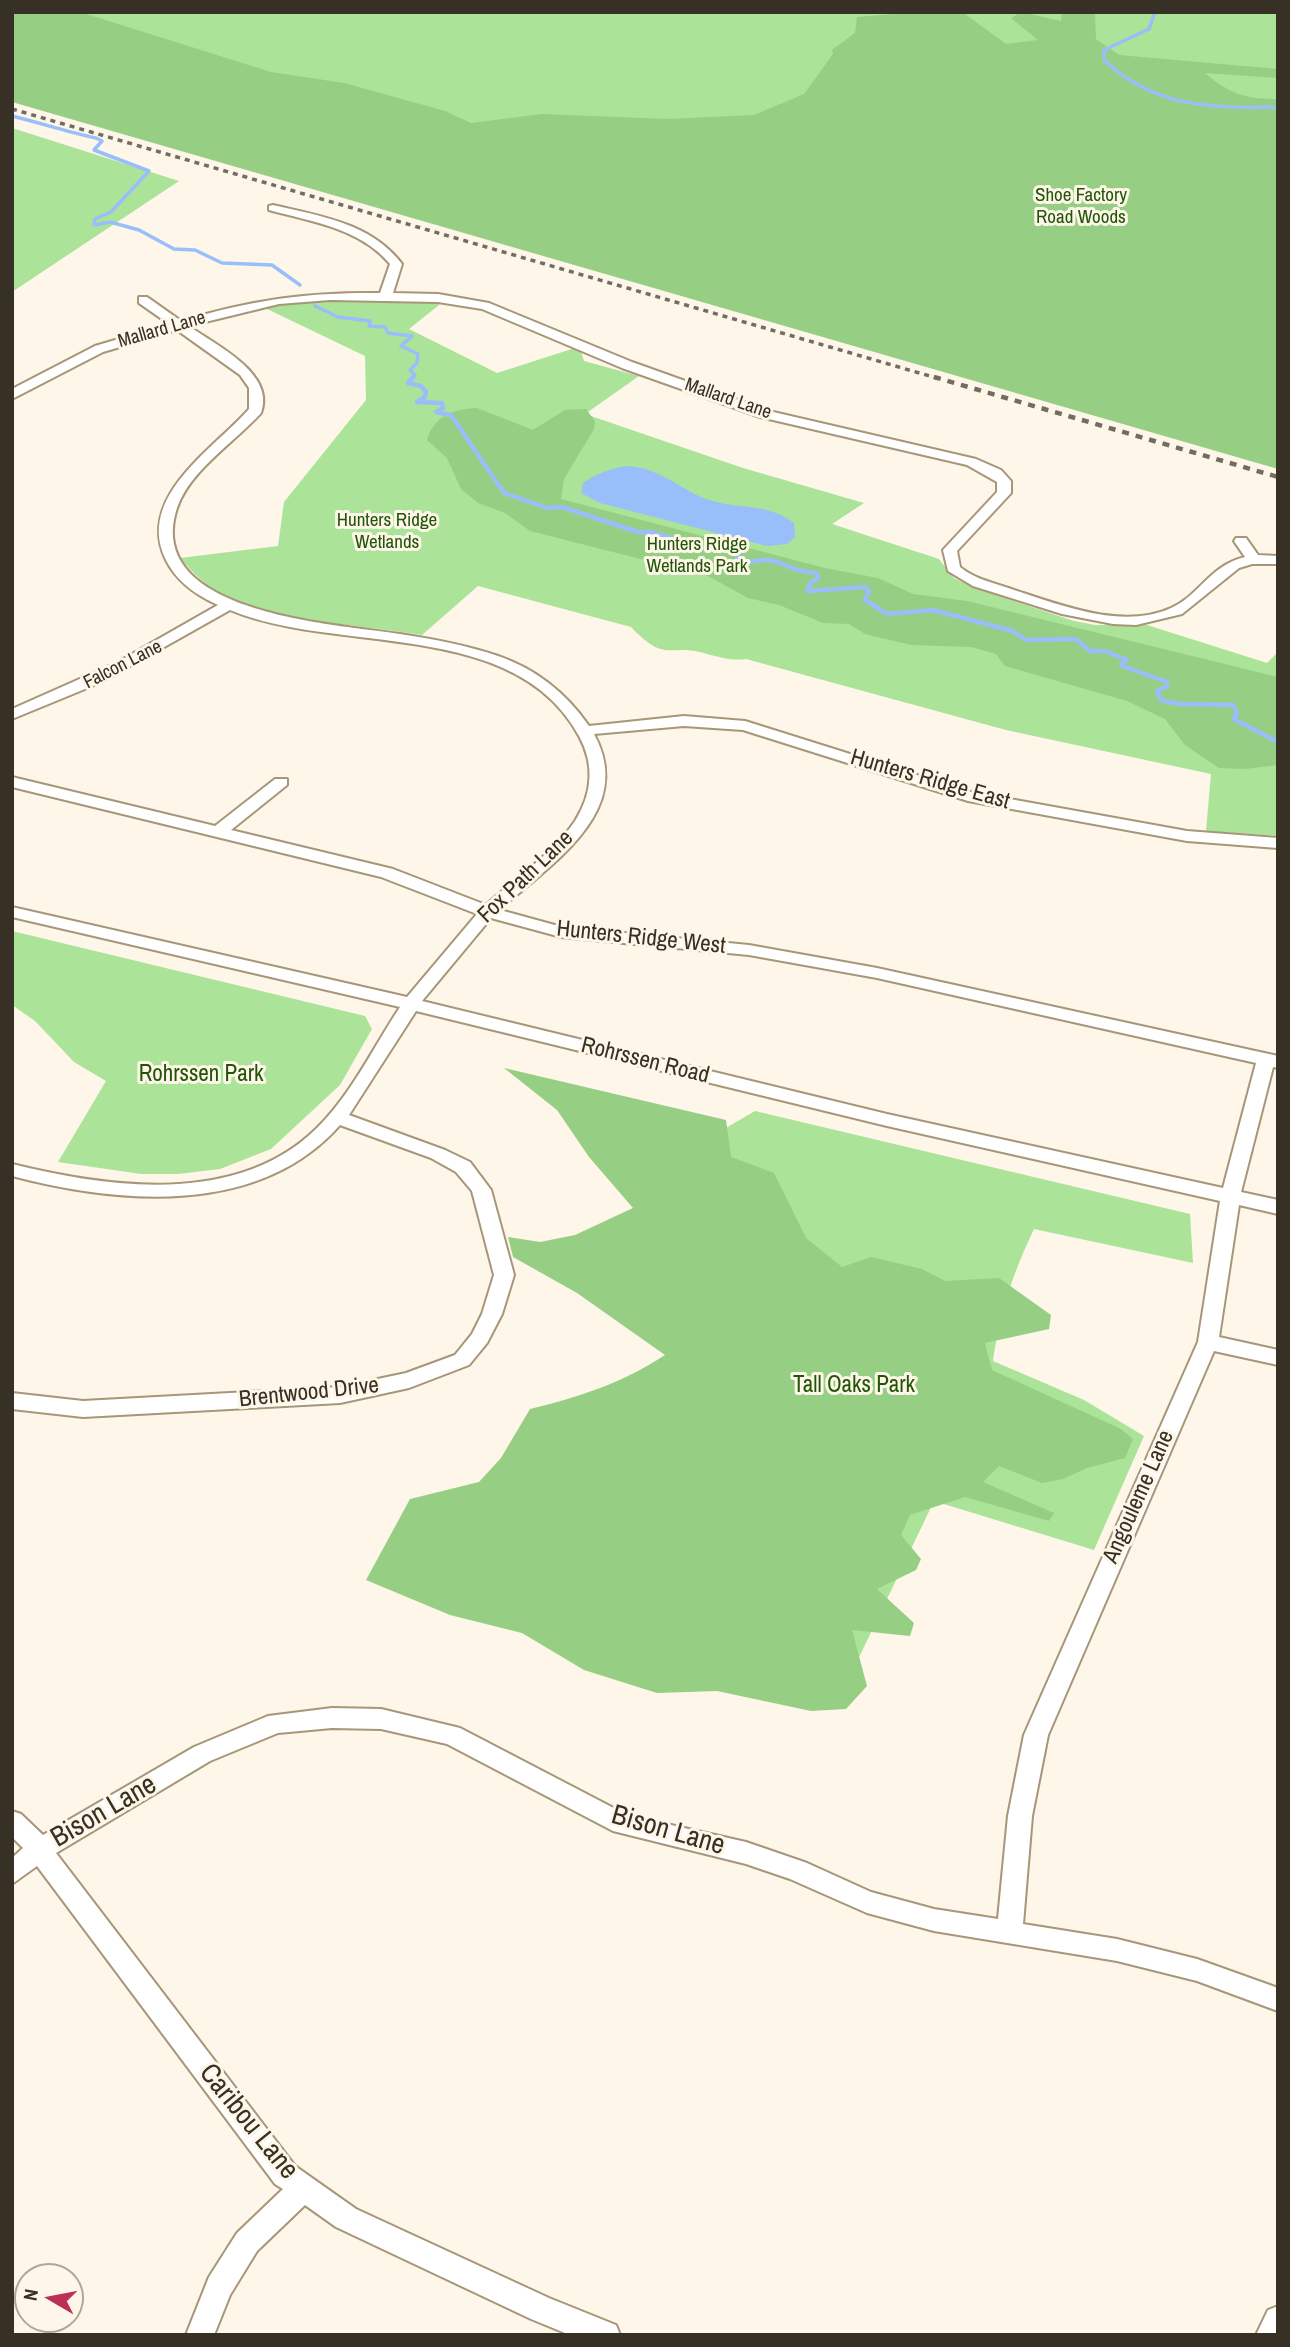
<!DOCTYPE html>
<html>
<head>
<meta charset="utf-8">
<style>
	body { margin:0 }
	#map { position:relative; width:1290px; height:2347px; overflow:hidden; background:#fdf6e9; font-family:"Archivo Narrow",sans-serif }
	canvas { display:block }
	.frame { position:absolute; inset:0; border:14px solid #373024; pointer-events:none }
	.north { position:absolute; left:14px; top:2263px; width:70px; height:70px; box-sizing:border-box; background:#fdf6e9; border:2px solid #aea79a; border-radius:50%; rotate:280deg; font-size:19px; font-weight:700; line-height:28px; text-align:center; color:#373024 }
	.north::after { content:''; display:block; margin:auto; width:24px; height:32px; background:#bd2e59; clip-path:polygon(50% 0,100% 100%,50% 72%,0 100%) }
</style>
</head>
<body>
<div id="map">
<canvas width="1290" height="2347"></canvas>
<div class="frame"></div>
<div class="north">N</div>
</div>
<script>
const c = document.querySelector('canvas').getContext('2d');
c.lineJoin = 'round';
function fillPath(path, color) { c.fillStyle = color; c.fill(path, 'evenodd'); }
function stroke(path, color, width, dash) { c.strokeStyle = color; c.lineWidth = width; c.lineCap = dash ? 'butt' : 'round'; c.setLineDash(dash || []); c.stroke(path); }
function label(font, color, halo, rows, align = 'center') {
  c.font = font + ' "Archivo Narrow",sans-serif'; c.lineWidth = 6; c.setLineDash([]); c.textBaseline = 'middle'; c.strokeStyle = halo; c.fillStyle = color; for (const [text, x, y, turn = 0] of rows) {
    c.save(); c.translate(x, y); c.rotate((+turn || 0) * Math.PI / 180); c.textAlign = isNaN(turn) ? turn : align; if (halo) c.strokeText(text, 0, 0); c.fillText(text, 0, 0); c.restore();
  }
}
const green = new Path2D(`
	M 12,12 L 1278,12 L 1278,468 Z
	M 12,128 L 179,181 L 12,292 Z
	M 335,298 L 444,301 L 409,329 L 497,373 L 575,348 L 581,352 L 584,361 L 639,376 L 585,414 L 743,468 L 864,503 L 832,524 L 939,559 L 954,578 L 974,588 L 1074,621 L 1095,625 L 1147,625 L 1267,663 L 1278,652 L 1278,836 L 1206,831 L 1211,774 L 1006,730 L 746,659 C 731,661 720,657 707,654 C 669,642 667,665 631,627 L 478,586 L 422,635 C 361,625 282,622 225,596 C 207,587 193,573 180,558 L 278,546 L 284,502 L 366,400 L 365,356 L 263,307 Z
	M 12,931 L 365,1016 L 372,1029 L 340,1085 L 271,1149 L 220,1169 L 178,1174 L 141,1174 L 58,1162 L 106,1081 L 74,1062 L 35,1021 L 12,1005 Z
	M 755,1111 L 1190,1214 L 1193,1263 L 1034,1229 C 1013,1273 1000,1312 993,1361 L 1084,1400 L 1144,1436 L 1094,1550 L 934,1501 L 852,1672 L 822,1710 L 629,1583 L 709,1404 L 683,1153 Z`);
const forest = new Path2D(`
	M 12,12 L 80,12 L 271,72 L 344,83 L 445,111 L 471,123 L 542,114 L 667,119 L 754,115 L 804,94 L 833,54 L 832,50 L 855,33 L 857,17 L 919,12 L 965,14 L 1006,44 L 1038,40 L 1011,18 L 1021,12 L 1061,21 L 1062,12 L 1095,12 L 1096,39 L 1119,55 L 1278,69 L 1278,78 L 1205,73 C 1230,94 1245,99 1278,99 L 1278,469 L 12,102 Z
	M 477,408 L 533,430 L 565,410 L 586,409 L 595,421 L 594,429 L 564,479 L 561,499 L 825,568 L 878,578 L 913,594 L 967,601 L 1278,677 L 1278,765 L 1245,769 L 1219,768 L 1185,745 L 1165,719 L 1127,701 L 1005,666 L 996,654 L 971,647 L 911,645 L 865,634 L 849,624 L 823,623 L 779,605 L 748,598 L 708,576 L 530,531 L 505,513 L 478,503 L 461,489 L 447,458 L 427,440 C 434,416 453,409 477,408 Z
	M 504,1068 L 726,1120 L 731,1157 L 774,1173 L 806,1238 L 842,1267 L 871,1257 L 922,1269 L 945,1281 L 999,1278 L 1051,1315 L 1049,1329 L 985,1343 L 992,1370 L 1121,1429 L 1133,1439 L 1125,1458 L 1087,1468 L 1063,1479 L 1042,1483 L 999,1466 L 983,1482 L 1054,1513 L 1049,1521 L 965,1497 L 910,1515 L 901,1535 L 921,1559 L 916,1570 L 877,1589 L 914,1623 L 910,1636 L 852,1630 L 867,1686 L 846,1709 L 811,1711 L 717,1691 L 657,1693 L 584,1670 L 522,1633 L 450,1615 L 366,1580 L 410,1499 L 479,1482 L 501,1458 L 530,1409 C 579,1397 623,1383 665,1355 L 577,1293 L 513,1257 L 508,1237 L 540,1242 L 575,1235 L 633,1208 L 589,1157 L 557,1110 Z`);
const water = new Path2D(`
	M 627,466 C 658,467 678,488 706,499 C 736,510 768,502 794,523 L 795,537 L 787,544 L 767,546 L 600,503 L 581,493 L 583,483 C 597,474 610,468 627,466 Z`);
const streamFar1 = new Path2D(`
	M 1155,12 L 1149,29 L 1104,50 L 1104,60 C 1153,107 1213,109 1278,107
	M 12,116 C 41,123 67,132 96,138 L 102,141 L 94,150 L 149,171 L 111,212 L 95,219 L 94,225 L 110,222 L 139,230 L 174,249 L 195,250 L 222,263 L 272,265 L 300,285
	M 315,306 L 338,317 L 370,321 L 369,326 L 385,327 L 388,333 L 412,336 L 401,346 L 418,354 L 417,363 L 410,370 L 415,375 L 412,379`);
const stream = new Path2D(`
	M 413,377 L 408,383 L 421,386 L 426,392 L 425,397 L 417,402 L 442,403 L 443,408 L 436,412 L 451,415 L 504,493 L 547,508 L 562,507 L 638,532 L 651,532 L 702,548 L 736,550 L 740,553 L 736,559 C 752,566 761,557 774,561 C 793,567 794,571 817,573 L 818,579 L 811,582 L 807,591 L 865,587 L 869,591 L 865,600 L 887,614 L 933,610 L 1013,631 L 1026,640 L 1076,639 L 1090,651 L 1105,651 L 1127,660 L 1121,665 L 1125,667 L 1167,682 L 1167,686 L 1157,691 L 1161,700 L 1179,704 L 1233,705 L 1237,712 L 1234,719 L 1278,742`);
const minor = new Path2D(`
	M 273,205 C 320,216 371,223 402,264 L 393,293 L 438,294 L 489,303 L 632,362 L 769,411 L 976,459 L 1001,470 L 1011,481 L 1011,493 L 957,551 L 960,567 C 976,580 995,583 1014,590 C 1061,605 1122,630 1171,608 C 1199,596 1210,565 1245,557 L 1234,541 L 1236,538 L 1246,538 L 1258,555 L 1278,556 L 1278,564 L 1252,564 L 1239,568 L 1182,614 L 1136,625 L 1113,624 L 1062,614 L 973,586 L 948,571 L 943,550 L 997,492 L 997,482 L 967,465 L 760,417 L 622,368 L 482,309 L 438,302 L 330,300 L 279,304 L 189,326 C 215,345 276,373 261,413 C 235,442 190,470 177,508 C 142,614 336,624 400,634 C 433,639 466,645 498,656 C 536,669 566,693 589,726 L 684,716 L 745,721 L 971,792 L 1187,831 L 1278,838 L 1278,848 L 1187,841 L 968,801 L 743,730 L 684,726 L 594,734 C 637,813 549,864 500,910 L 562,927 L 749,945 L 877,968 L 1278,1056 L 1278,1068 L 1273,1067 L 1241,1192 L 1278,1200 L 1278,1214 L 1239,1205 L 1219,1337 L 1278,1350 L 1278,1365 L 1214,1351 L 1048,1735 L 1032,1816 L 1023,1924 L 1117,1939 L 1197,1959 L 1278,1988 L 1278,2011 L 1197,1981 L 1117,1961 L 934,1931 L 867,1913 L 790,1879 L 746,1864 L 613,1831 L 447,1744 L 381,1729 L 332,1728 L 278,1733 L 210,1761 L 56,1853 L 295,2166 L 356,2209 L 549,2298 L 616,2325 L 620,2335 L 570,2335 L 531,2319 L 336,2227 L 305,2205 L 257,2251 L 230,2295 L 214,2335 L 186,2335 L 209,2277 L 237,2233 L 283,2189 L 275,2184 L 37,1866 L 12,1884 L 12,1858 L 23,1848 L 12,1837 L 12,1811 L 21,1814 L 43,1835 L 194,1747 L 268,1716 L 332,1708 L 381,1709 L 460,1728 L 627,1815 L 746,1842 L 807,1863 L 871,1892 L 934,1909 L 998,1919 L 1008,1816 L 1024,1735 L 1198,1342 L 1220,1201 L 887,1126 L 416,1011 L 349,1115 L 445,1150 L 470,1162 L 491,1190 L 514,1275 L 502,1314 L 487,1343 L 469,1365 L 409,1388 L 340,1403 L 83,1417 L 12,1409 L 12,1393 L 83,1401 L 340,1387 L 406,1373 L 455,1355 L 472,1334 L 482,1314 L 494,1275 L 472,1191 L 456,1172 L 431,1158 L 340,1125 C 259,1217 119,1204 12,1176 L 12,1164 C 109,1188 237,1206 316,1129 C 351,1095 373,1048 400,1007 L 12,917 L 12,907 L 407,997 L 477,914 L 381,877 L 12,787 L 12,777 L 215,826 L 275,779 L 287,779 L 287,785 L 231,830 L 393,869 L 486,905 C 515,878 552,855 575,821 C 592,794 595,765 579,736 C 515,617 337,655 230,610 L 102,682 L 12,719 L 12,709 L 118,662 L 218,605 C 196,595 177,582 166,560 C 135,497 214,449 249,409 L 249,388 L 240,375 L 177,330 L 103,352 L 12,399 L 12,389 L 95,346 L 169,324 L 139,303 L 139,297 L 147,297 L 181,321 C 252,300 306,292 380,293 L 390,264 C 360,228 312,222 269,210 L 269,206 ZM 491,918 L 561,937 L 749,955 L 877,978 L 1256,1063 L 1223,1188 L 887,1114 L 422,1001 Z
	M 1278,2306 L 1278,2335 L 1256,2335 L 1268,2310 Z`);
const railFar1 = new Path2D(`
	M 12,109 L 940,379`);
const rail = new Path2D(`
	M 934,377 L 1278,477`);
const farParknames = [
	["Shoe Factory",1081,196],
	["Road Woods",1081,218],
	["Hunters Ridge",387,521],
	["Wetlands",387,543],
	["Hunters Ridge",697,545],
	["Wetlands Park",697,567]
];
const farStreetnames = [
	["Mallard Lane",162,330,-16],
	["Mallard Lane",728,399,19],
	["Falcon Lane",123,665,-27]
];
const streetNames = [
	["Hunters Ridge East",930,780,16],
	["Fox Path Lane",526,877,-44],
	["Hunters Ridge West",641,938,6],
	["Rohrssen Road",645,1061,14],
	["Brentwood Drive",309,1393,-6],
	["Angouleme Lane",1139,1497,-66]
];
const parkNames = [
	["Rohrssen Park",201,1075],
	["Tall Oaks Park",854,1386]
];
const nearStreetnames = [
	["Bison Lane",104,1812,-30],
	["Bison Lane",668,1831,16],
	["Caribou Lane",248,2122,51]
];
fillPath(green, '#abe399');
fillPath(forest, '#96cf84');
fillPath(water, '#98bffa');
stroke(streamFar1, '#98bffa', 3.5);
stroke(stream, '#98bffa', 4.5);
stroke(minor, '#a79678', 4);
fillPath(minor, '#fff');
stroke(railFar1, '#736c60', 3.5, [5, 5]);
stroke(rail, '#736c60', 4.5, [7, 7]);
label('19px', '#215507', '#fdf6e9', farParknames);
label('19px', '#373024', '#fdf6e9', farStreetnames);
label('23px', '#373024', '#fdf6e9', streetNames);
label('23px', '#215507', '#fdf6e9', parkNames);
label('28px', '#373024', '#fdf6e9', nearStreetnames);
</script>
</body>
</html>
